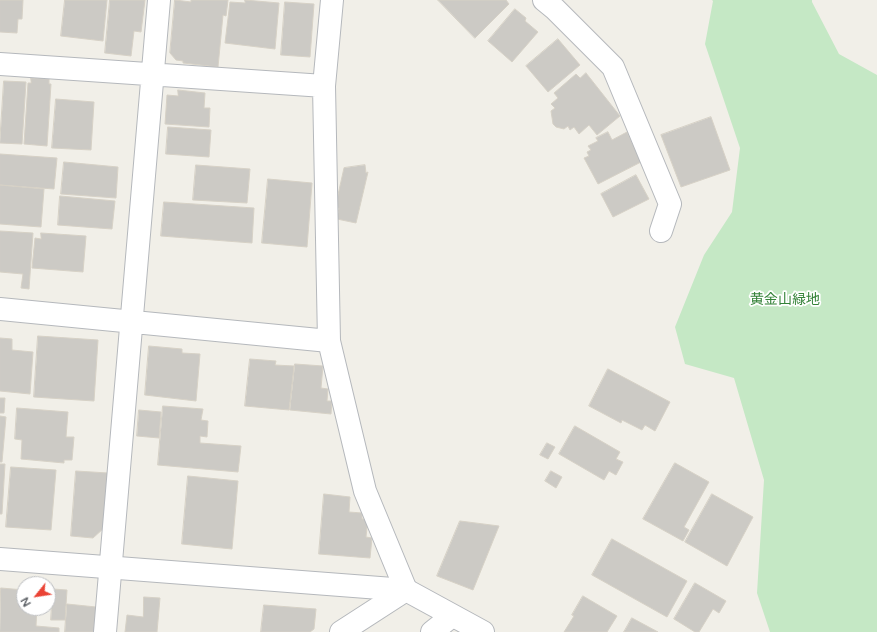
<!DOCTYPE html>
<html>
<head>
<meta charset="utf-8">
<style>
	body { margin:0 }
	#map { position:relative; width:877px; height:632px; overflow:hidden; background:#f1efe8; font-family:"Varela Round",sans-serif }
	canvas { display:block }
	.north { position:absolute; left:16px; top:576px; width:40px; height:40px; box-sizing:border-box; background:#fff; border:1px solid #bfc1c3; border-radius:50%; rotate:240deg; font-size:11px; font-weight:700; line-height:16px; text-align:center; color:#5f6368 }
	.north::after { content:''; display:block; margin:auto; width:14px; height:18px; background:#ea4335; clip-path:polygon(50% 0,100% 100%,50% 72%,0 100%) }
</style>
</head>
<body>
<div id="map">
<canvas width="877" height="632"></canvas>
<div class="north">N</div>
</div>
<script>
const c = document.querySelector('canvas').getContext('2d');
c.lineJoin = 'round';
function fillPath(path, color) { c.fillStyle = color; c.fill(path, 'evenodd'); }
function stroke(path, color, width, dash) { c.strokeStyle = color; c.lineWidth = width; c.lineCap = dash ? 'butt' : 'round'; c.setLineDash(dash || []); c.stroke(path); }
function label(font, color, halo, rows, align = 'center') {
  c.font = font + ' "Varela Round","Noto Sans JP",sans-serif'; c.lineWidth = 3.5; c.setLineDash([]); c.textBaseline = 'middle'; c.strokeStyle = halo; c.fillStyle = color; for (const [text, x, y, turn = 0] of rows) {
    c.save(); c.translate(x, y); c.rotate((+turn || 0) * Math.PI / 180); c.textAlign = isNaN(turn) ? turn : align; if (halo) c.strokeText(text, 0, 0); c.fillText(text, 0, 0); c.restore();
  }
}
const green = new Path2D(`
	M 712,0 L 812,0 L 812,2 L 839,54 L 877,75 L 877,632 L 770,632 L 757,593 L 764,480 L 734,378 L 685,364 L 675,327 L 704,255 L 732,212 L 740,148 L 705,44 L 713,1 Z`);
const building = new Path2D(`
	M 0,0 L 23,0 L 22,19 L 18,19 L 17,33 L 0,32 Z
	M 65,0 L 107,0 L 103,41 L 61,36 Z
	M 110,0 L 145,0 L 141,32 L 134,31 L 131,56 L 105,53 Z
	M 175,0 L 191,2 L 191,0 L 228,0 L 226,16 L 223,15 L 218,67 L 183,63 L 183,61 L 176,60 L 170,53 Z
	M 245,0 L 279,3 L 275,49 L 225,43 L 230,2 L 245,3 Z
	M 438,0 L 506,0 L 509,4 L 475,38 Z
	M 285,2 L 314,4 L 310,57 L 281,55 Z
	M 515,9 L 526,18 L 525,21 L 538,32 L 512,62 L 488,41 Z
	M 558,39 L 580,65 L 548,92 L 526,66 Z
	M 586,73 L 620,116 L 597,135 L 589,125 L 579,134 L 574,127 L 570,130 L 568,126 L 564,129 L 556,127 L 553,124 L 551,111 L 555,108 L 551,104 L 558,98 L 554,93 L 576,74 L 580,78 Z
	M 31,78 L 49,79 L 49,84 L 51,84 L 47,146 L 24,144 L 28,83 L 31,83 Z
	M 4,81 L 26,82 L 22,144 L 0,143 Z
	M 178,90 L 205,93 L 204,108 L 210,108 L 209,127 L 165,124 L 167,95 L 178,96 Z
	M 56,99 L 94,102 L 91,150 L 52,148 Z
	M 711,117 L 730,170 L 681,187 L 661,135 Z
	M 168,127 L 211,130 L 209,157 L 166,154 Z
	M 608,132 L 612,140 L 627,132 L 641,162 L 598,184 L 584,158 L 589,156 L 587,152 L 591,150 L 588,146 L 598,141 L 596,138 Z
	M 0,154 L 57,158 L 54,189 L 0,185 Z
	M 64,162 L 118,167 L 116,198 L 61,194 Z
	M 196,165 L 250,169 L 247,203 L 193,200 Z
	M 365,165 L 366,173 L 368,172 L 356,223 L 337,219 L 339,208 L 335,208 L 344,168 Z
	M 636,175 L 649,199 L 613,217 L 601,194 Z
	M 268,179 L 312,183 L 307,247 L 262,243 Z
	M 0,185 L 44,189 L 41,227 L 0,224 Z
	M 60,196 L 115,201 L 112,229 L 58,225 Z
	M 164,202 L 254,208 L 252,243 L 161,236 Z
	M 0,231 L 33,233 L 29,289 L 21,288 L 23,274 L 0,272 Z
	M 41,233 L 86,236 L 83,272 L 32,268 L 35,238 L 41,239 Z
	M 38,336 L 98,340 L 94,401 L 34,397 Z
	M 0,338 L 12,339 L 12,350 L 33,352 L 30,394 L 0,391 Z
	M 149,346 L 182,349 L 182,353 L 200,354 L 196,401 L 145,395 Z
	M 250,359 L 276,361 L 275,365 L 294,366 L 289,410 L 245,406 Z
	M 295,364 L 323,366 L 321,388 L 328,389 L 327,401 L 332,401 L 331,414 L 290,410 Z
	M 608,369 L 670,402 L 655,431 L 645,425 L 642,430 L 622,420 L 621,423 L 589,406 Z
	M 0,398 L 5,398 L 4,413 L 0,413 Z
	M 163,406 L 203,409 L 201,420 L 208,421 L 207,437 L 200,436 L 200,443 L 241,446 L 238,472 L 158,465 Z
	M 17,408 L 68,412 L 66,437 L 74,437 L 72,460 L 64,460 L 64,463 L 21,459 L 22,440 L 15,439 Z
	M 139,410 L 161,412 L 159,438 L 137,436 Z
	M 0,416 L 6,417 L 2,462 L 0,462 Z
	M 575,426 L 620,452 L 616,459 L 623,462 L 616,475 L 609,471 L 604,480 L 559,454 Z
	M 547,443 L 555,447 L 548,459 L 540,455 Z
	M 675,463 L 709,482 L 684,527 L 689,530 L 683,541 L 643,519 Z
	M 0,464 L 5,464 L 2,514 L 0,514 Z
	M 11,467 L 56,470 L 51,530 L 6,527 Z
	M 76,471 L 108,473 L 104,528 L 93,538 L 71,536 Z
	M 551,471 L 562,477 L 556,488 L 545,481 Z
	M 188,476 L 238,481 L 232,549 L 182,544 Z
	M 324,494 L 350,497 L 349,512 L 362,513 L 362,519 L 368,519 L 366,537 L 372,538 L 370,558 L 319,554 Z
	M 712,494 L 753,517 L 727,566 L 685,542 Z
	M 460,521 L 499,526 L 473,590 L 437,576 Z
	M 612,539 L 687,581 L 667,617 L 592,575 Z
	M 695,583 L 726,601 L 719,613 L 713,609 L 699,632 L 695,632 L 674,619 Z
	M 1,588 L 24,590 L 24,608 L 37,608 L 36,626 L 59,628 L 59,632 L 0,632 Z
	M 53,589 L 67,590 L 65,620 L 51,620 Z
	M 583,596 L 617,616 L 607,632 L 564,632 L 574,616 L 572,615 Z
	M 144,597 L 160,598 L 157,632 L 125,632 L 127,615 L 143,617 Z
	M 67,604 L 96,607 L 94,627 L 98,628 L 97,632 L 65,632 Z
	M 264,605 L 316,609 L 314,629 L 310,632 L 261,632 Z
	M 632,618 L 658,632 L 624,632 Z`);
const minor = new Path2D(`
	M 332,0 L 324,86 L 329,341 L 365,491 L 406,590 L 341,632
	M 544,0 L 555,9 L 613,67 L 670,204 L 661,231
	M 0,64 L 324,86
	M 0,309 L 329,341
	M 105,632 L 159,0
	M 432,632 L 452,616`);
const tertiary = new Path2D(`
	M 0,559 L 406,590 L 483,632`);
const parkNames = [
	["黄金山緑地",785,300]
];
fillPath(green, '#c5e8c5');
fillPath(building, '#cccac5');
stroke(building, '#d6d1c6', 1);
stroke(minor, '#b5b8bc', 24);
stroke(tertiary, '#b5b8bc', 24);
stroke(minor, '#fff', 22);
stroke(tertiary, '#fff', 22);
label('14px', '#348238', '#fff', parkNames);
</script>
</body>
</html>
